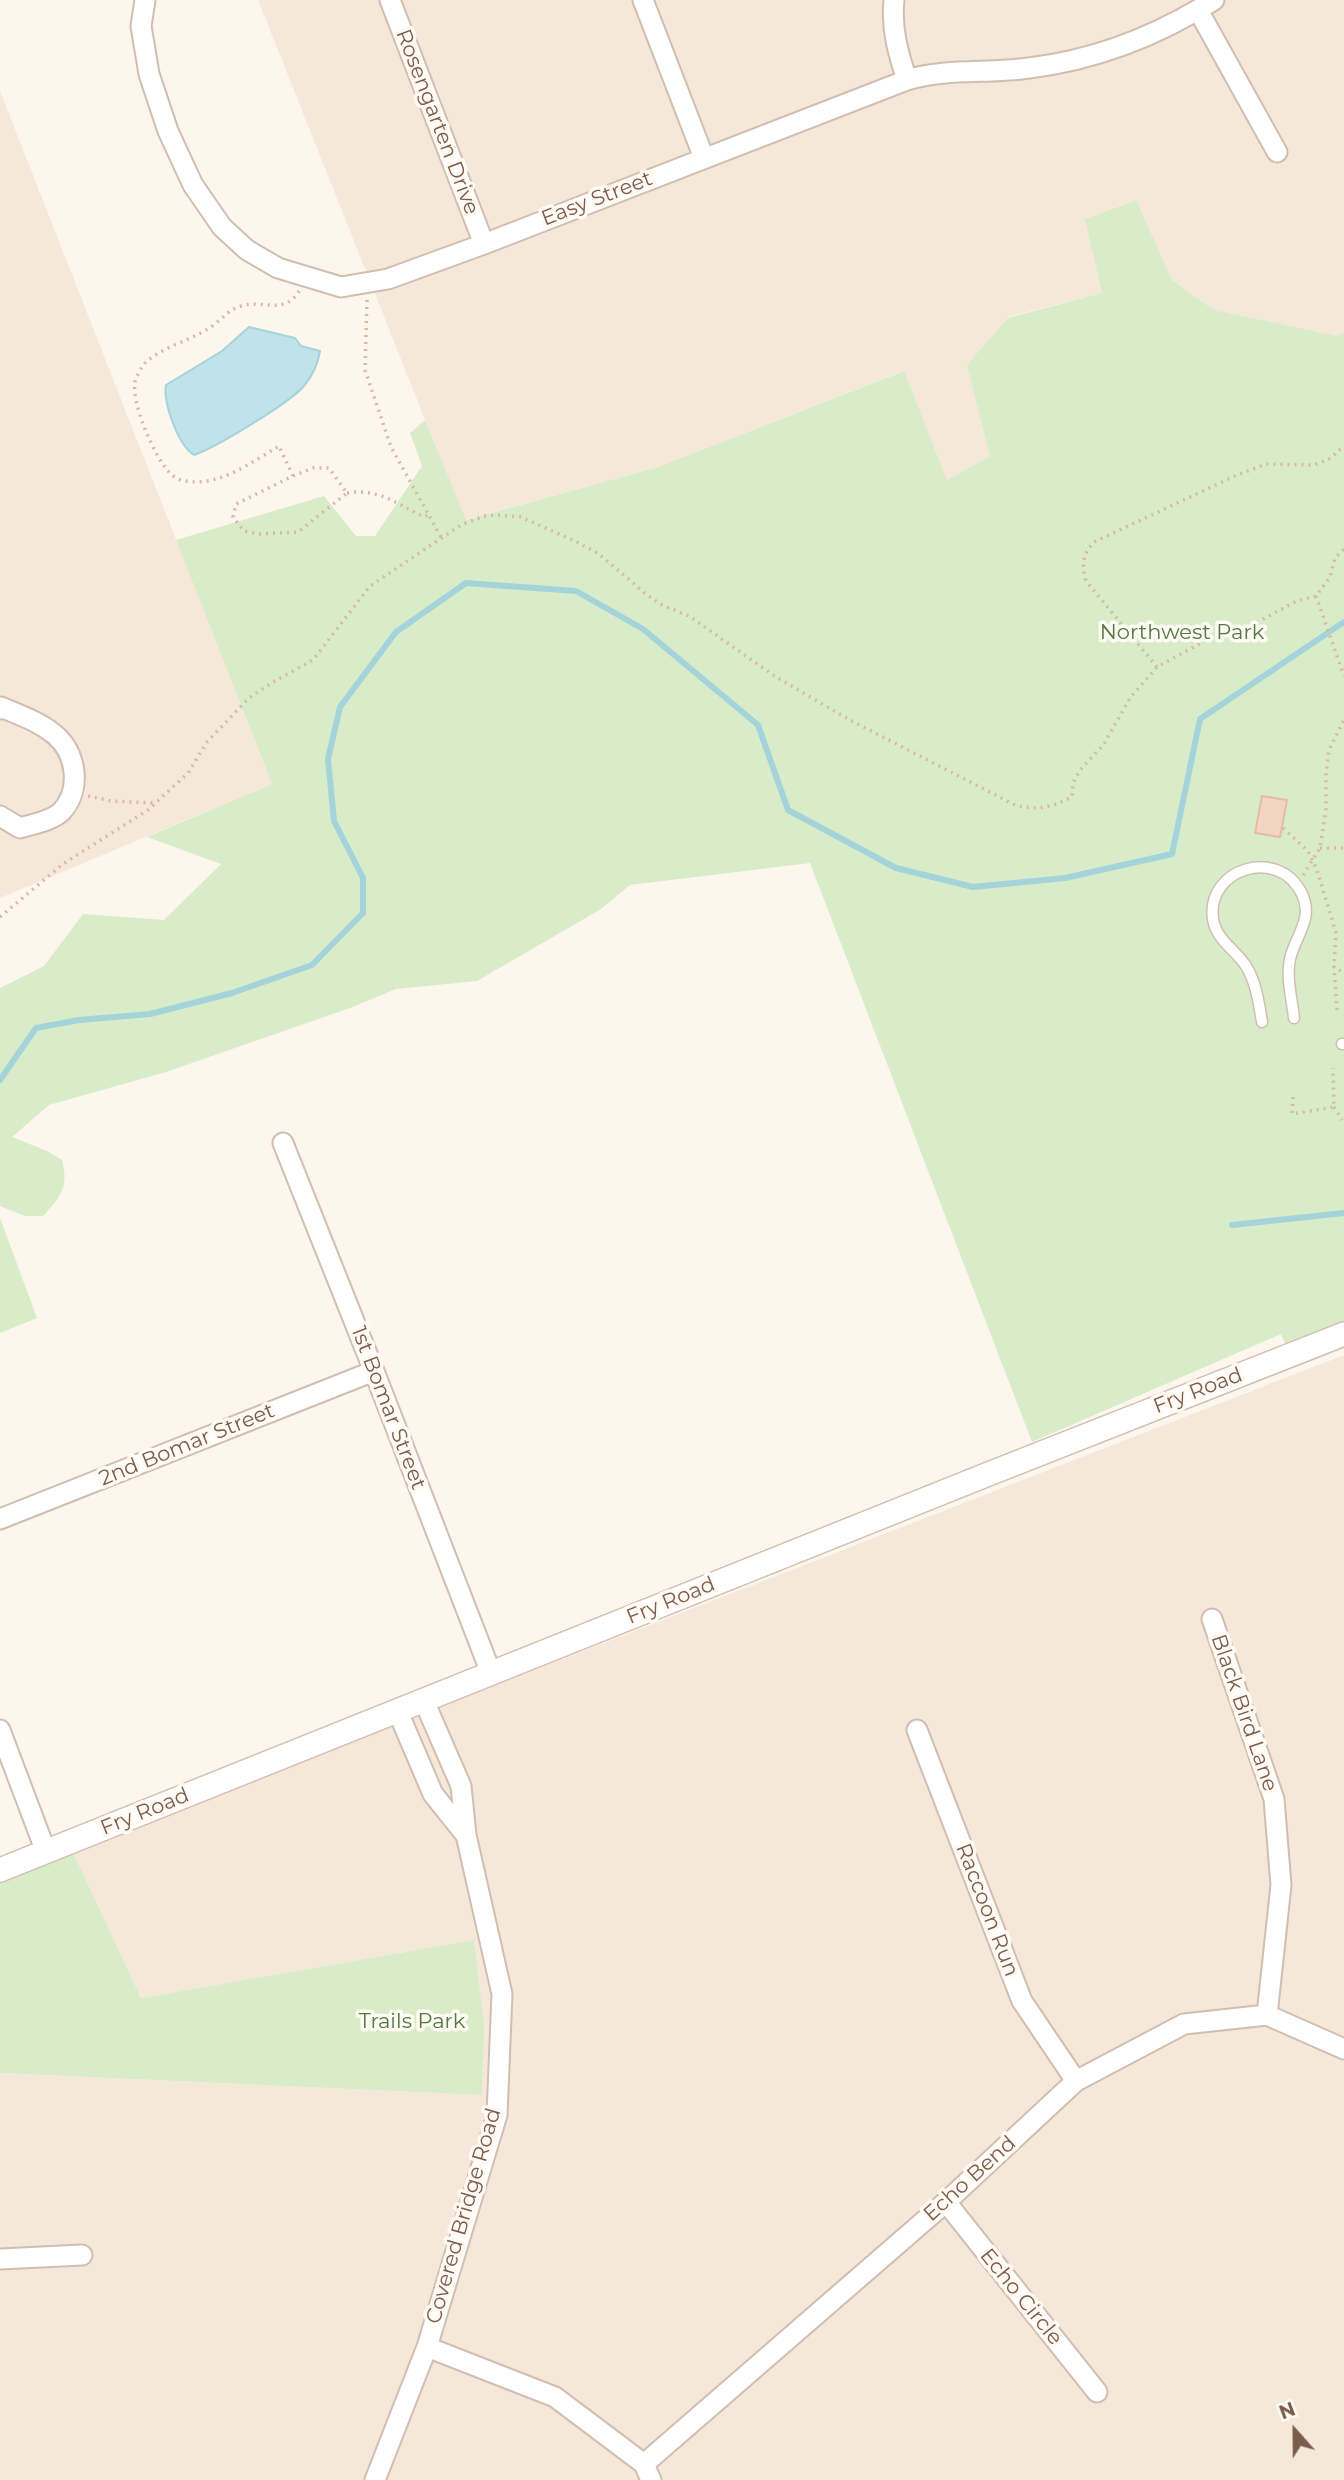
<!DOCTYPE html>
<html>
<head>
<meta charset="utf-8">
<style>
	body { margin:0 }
	#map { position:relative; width:1344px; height:2480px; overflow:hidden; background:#fdf6ec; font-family:Montserrat,sans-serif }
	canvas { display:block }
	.north { position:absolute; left:1260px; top:2396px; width:70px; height:70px; -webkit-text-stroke:5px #fffaf3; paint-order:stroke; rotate:339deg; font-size:19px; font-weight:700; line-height:28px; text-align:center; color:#7a5c4d }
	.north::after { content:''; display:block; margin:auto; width:24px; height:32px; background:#7a5c4d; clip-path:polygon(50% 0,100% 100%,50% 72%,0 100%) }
</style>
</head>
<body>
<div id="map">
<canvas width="1344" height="2480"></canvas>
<div class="north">N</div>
</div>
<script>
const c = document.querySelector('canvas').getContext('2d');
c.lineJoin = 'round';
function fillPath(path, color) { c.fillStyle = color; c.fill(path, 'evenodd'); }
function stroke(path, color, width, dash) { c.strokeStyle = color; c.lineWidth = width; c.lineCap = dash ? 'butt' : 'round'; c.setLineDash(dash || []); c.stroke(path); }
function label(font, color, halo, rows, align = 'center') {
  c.font = font + ' Montserrat,sans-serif'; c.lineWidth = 7; c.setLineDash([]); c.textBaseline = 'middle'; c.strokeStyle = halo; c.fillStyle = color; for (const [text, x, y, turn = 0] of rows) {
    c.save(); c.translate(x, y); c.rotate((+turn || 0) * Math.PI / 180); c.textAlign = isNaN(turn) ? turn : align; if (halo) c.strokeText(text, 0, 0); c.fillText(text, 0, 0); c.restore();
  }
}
const residential = new Path2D(`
	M 258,0 L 1344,0 L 1344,332 L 1337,337 L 1214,310 L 1172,280 L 1135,200 L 1086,219 L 1102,293 L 1008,317 L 990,456 L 947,480 L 903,371 L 658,467 L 465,520 Z
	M 0,91 L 272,784 L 0,898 Z
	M 1344,1355 L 1344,2480 L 0,2480 L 0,2073 L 482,2095 L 474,1940 L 141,1998 L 72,1850 Z`);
const green = new Path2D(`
	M 1136,200 L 1172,280 L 1214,310 L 1337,336 L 1344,332 L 1344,1334 L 1290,1356 L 1281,1334 L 1032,1442 L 810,863 L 630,885 L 601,909 L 477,981 L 396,989 L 350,1008 L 166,1072 L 49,1105 L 12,1137 L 47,1151 L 62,1160 C 69,1187 61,1197 43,1216 L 25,1216 L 0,1206 L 0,988 L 44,966 L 83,914 L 164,920 L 221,864 L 147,837 L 272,784 L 176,540 L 324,496 L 356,536 L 375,536 L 422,466 L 410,433 L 425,420 L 466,520 L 658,467 L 904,371 L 947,480 L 990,456 L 967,365 L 1008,318 L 1102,293 L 1085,219 Z
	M 0,1218 L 37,1318 L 0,1333 Z
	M 72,1850 L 141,1998 L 474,1940 L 484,2025 L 482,2095 L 0,2073 L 0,1879 Z`);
const water = new Path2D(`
	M 249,327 L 295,338 L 301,346 L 320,351 C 318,364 313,375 304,386 C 291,402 215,448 194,455 C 178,445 163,403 166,385 L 222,351 Z`);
const stream = new Path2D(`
	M 0,1080 L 36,1028 L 79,1020 L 150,1014 L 232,993 L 312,965 L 363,913 L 363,878 L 334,821 L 328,759 L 340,707 L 396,632 L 466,583 L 576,591 L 643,629 L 758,725 L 788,810 L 896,868 L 973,887 L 1065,878 L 1172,854 L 1200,719 L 1344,622
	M 1232,1225 L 1344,1213`);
const building = new Path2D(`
	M 1262,796 L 1287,800 L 1280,837 L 1255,833 Z`);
const path = new Path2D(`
	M 367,300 L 365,370 L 391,447 L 441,537
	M 293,476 L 313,468 L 329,468 L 347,493 L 298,532 L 259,534 L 244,531 L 233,517 L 236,504 L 293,476 L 279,446 C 252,462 219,487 186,481 C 179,480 173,477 168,471 C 154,455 131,403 135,382 C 137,375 141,368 145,363 C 164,345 195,340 215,324 C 224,317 230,309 241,306 C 263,299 284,316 299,291
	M 347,493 C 378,488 397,504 424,517 L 428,515
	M 1316,596 L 1344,676
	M 1157,667 L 1086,581 C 1081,565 1083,554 1094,542 L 1237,475 L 1266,464 L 1314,465 L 1329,459 L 1344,446
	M 88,796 L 111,801 L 155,803
	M 1283,828 L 1308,851 L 1317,870 L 1336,933 L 1334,967
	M 1320,848 L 1344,848
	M 1303,875 L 1320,848 L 1326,809 L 1326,773 L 1329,750 L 1344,720
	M 0,917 L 63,864 L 148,810 L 188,773 L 207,742 L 249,698 L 273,682 L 313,660 L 370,586 L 461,525 L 484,516 L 497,515 L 521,517 L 577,542 L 599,554 L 647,595 L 662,605 L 689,616 L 776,677 L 850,720 L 1015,805 C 1037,811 1052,807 1072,797 L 1073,783 L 1080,770 L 1104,744 L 1130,698 L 1157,667 L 1210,638 L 1252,625 L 1297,601 L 1316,596 L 1330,577 L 1335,558 L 1344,549
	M 1337,1010 L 1334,967 L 1344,973
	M 1293,1097 L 1292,1114 L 1334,1107 L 1333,1068
	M 1334,1107 L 1342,1120`);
const service = new Path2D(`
	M 1262,1022 C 1259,1003 1256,982 1246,966 C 1235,949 1216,940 1213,919 C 1206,868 1279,846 1302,894 C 1314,919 1295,936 1290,959 C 1286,978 1292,999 1294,1018
	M 1342,1044 L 1344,1044`);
const minor = new Path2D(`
	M 145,0 L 141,26 L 149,74 L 168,131 L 193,185 L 222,227 L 247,250 L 278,268 L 341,287 L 388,279 L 484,244 L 907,80 C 946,68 988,74 1029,68 C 1095,60 1157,36 1214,0
	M 390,0 L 484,244
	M 643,0 L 704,158
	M 894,0 C 891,29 898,53 907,80
	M 1198,10 L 1277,152
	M 0,709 L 1,707 C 19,715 38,721 54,734 C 77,753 82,790 61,812 C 51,821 33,824 20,828 L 0,816
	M 283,1143 L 374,1371 L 491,1673
	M 0,1519 L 374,1371
	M 1212,1619 L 1274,1799 L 1281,1885 L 1267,2015
	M 398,1712 L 433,1794 L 465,1834
	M 0,1730 L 46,1852
	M 917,1730 L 1022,2001 L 1076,2081
	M 946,2202 L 1097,2392
	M 0,2259 L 82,2255
	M 427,2347 L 555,2397 L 644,2464 L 651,2480
	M 644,2464 L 946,2202 L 1076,2081 L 1184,2024 L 1267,2015 L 1344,2049
	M 375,2480 L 427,2347 L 497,2115 L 502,1994 L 466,1835 L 461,1786 L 424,1701`);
const tertiary = new Path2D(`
	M 0,1870 L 991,1473 L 1344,1334`);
const streetNames = [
	["Rosengarten Drive",437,122,69],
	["Easy Street",597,199,-21],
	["Fry Road",1198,1391,-21],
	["1st Bomar Street",388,1408,69],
	["2nd Bomar Street",187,1445,-22],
	["Fry Road",671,1601,-22],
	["Black Bird Lane",1244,1713,71],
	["Fry Road",145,1812,-22],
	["Raccoon Run",987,1910,69],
	["Echo Bend",970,2179,-42],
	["Covered Bridge Road",464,2216,-74],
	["Echo Circle",1021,2297,51]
];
const parkNames = [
	["Northwest Park",1182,633],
	["Trails Park",412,2022]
];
fillPath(residential, '#f5e8da');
fillPath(green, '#d8ecc9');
fillPath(water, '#bfe3e8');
stroke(water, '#a5d3da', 2);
stroke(stream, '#a5d3da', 6);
fillPath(building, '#f3d5c3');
stroke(building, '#e6bba3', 2);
stroke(service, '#d1beb0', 13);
stroke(minor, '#d1beb0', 23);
stroke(tertiary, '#d1beb0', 26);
stroke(path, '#d9b8a5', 3.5, [2, 5]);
stroke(service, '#fff', 10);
stroke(minor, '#fff', 19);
stroke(tertiary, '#fff', 23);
label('21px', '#7a5c4d', '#fffaf3', streetNames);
label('21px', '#537a41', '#fffaf3', parkNames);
</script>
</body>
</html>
